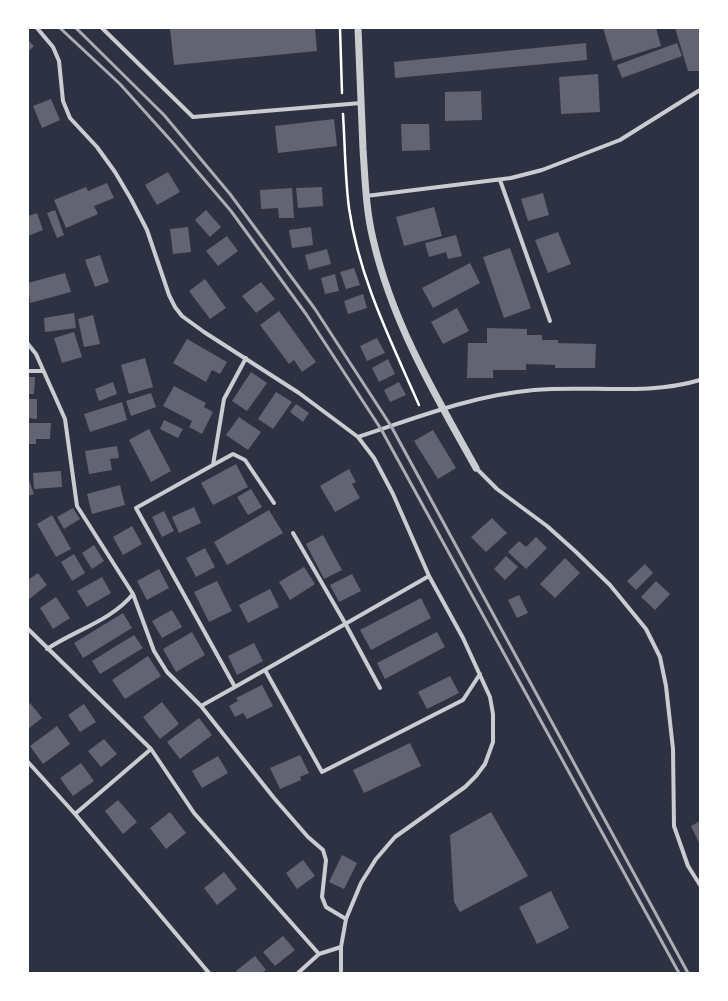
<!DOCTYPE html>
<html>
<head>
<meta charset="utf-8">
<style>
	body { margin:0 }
	#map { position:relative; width:728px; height:1001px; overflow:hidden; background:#2d3142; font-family:Helvetica,sans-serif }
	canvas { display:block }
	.frame { position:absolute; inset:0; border:29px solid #fff; pointer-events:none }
</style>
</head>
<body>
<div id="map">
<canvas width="728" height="1001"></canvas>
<div class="frame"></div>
</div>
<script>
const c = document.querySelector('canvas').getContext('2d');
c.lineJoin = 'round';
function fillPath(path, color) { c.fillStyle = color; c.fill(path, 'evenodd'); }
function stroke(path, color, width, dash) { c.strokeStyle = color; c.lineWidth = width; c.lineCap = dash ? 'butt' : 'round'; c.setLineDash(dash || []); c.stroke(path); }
const building = new Path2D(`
	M 170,28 L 315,28 L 317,51 L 174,65 Z
	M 603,28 L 656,28 L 661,46 L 613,61 Z
	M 675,28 L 700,28 L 700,71 L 688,71 Z
	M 28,40 L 34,46 L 28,52 Z
	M 586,43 L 587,60 L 395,78 L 394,62 Z
	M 677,43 L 682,56 L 622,78 L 617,65 Z
	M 598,74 L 600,112 L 561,114 L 559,77 Z
	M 481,91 L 482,120 L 445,121 L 445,92 Z
	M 51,99 L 60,120 L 42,128 L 33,106 Z
	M 334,119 L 337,146 L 278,153 L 275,126 Z
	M 401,124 L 429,124 L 430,150 L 402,151 Z
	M 168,172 L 180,192 L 157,205 L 145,185 Z
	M 107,183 L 114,198 L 94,206 L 98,214 L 66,228 L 54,200 L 86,187 L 88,191 Z
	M 322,187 L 323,206 L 298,208 L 296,188 Z
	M 292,188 L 294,218 L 279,218 L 278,208 L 261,209 L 260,190 Z
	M 543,193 L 549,215 L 528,221 L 521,199 Z
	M 434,207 L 442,236 L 404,246 L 396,217 Z
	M 55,210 L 64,235 L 57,238 L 47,213 Z
	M 206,210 L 221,227 L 210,237 L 195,220 Z
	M 37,213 L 43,230 L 28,236 L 28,216 Z
	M 188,227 L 191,252 L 173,254 L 170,229 Z
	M 311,227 L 313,245 L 292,248 L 289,230 Z
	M 558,232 L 571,264 L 548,273 L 535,240 Z
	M 456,235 L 462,256 L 448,259 L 446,252 L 429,257 L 425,243 Z
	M 227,236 L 238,251 L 218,266 L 206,251 Z
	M 510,248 L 531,308 L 504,318 L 483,257 Z
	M 327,249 L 331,264 L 309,270 L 305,255 Z
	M 100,255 L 109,282 L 95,287 L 85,260 Z
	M 470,263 L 480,283 L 433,308 L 422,288 Z
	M 354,268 L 360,285 L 346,289 L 340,272 Z
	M 65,273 L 71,292 L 30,303 L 28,283 Z
	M 335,274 L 339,291 L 325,294 L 321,278 Z
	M 205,279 L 226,308 L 210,319 L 189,291 Z
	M 261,282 L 275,299 L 256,313 L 242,296 Z
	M 363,294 L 367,308 L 348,314 L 344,301 Z
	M 457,308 L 469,331 L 443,344 L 431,322 Z
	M 279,311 L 316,362 L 302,372 L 294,360 L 289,364 L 260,325 Z
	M 74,313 L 76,328 L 45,332 L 44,318 Z
	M 93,315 L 100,344 L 84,347 L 78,319 Z
	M 487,328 L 527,329 L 527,335 L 542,335 L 542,340 L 558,340 L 558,343 L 596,344 L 595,368 L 555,368 L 555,365 L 526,364 L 526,370 L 493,370 L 493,378 L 467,378 L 468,343 L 487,343 Z
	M 74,332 L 82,357 L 62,363 L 54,338 Z
	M 377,338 L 385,353 L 367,361 L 360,346 Z
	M 187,339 L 227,362 L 220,374 L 212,370 L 206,382 L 173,363 Z
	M 145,358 L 153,387 L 129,394 L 121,365 Z
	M 388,359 L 395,374 L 379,382 L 372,368 Z
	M 251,372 L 267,383 L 247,411 L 232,401 Z
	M 28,377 L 35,377 L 34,394 L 28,394 Z
	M 113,382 L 117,394 L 99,401 L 95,389 Z
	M 399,382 L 406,395 L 390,402 L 384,390 Z
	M 174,386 L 206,403 L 204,407 L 213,412 L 202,434 L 189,427 L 192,421 L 163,406 Z
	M 276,392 L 292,402 L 273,429 L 258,419 Z
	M 151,393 L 156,407 L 131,416 L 126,401 Z
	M 28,399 L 37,399 L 37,419 L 28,418 Z
	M 122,402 L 127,420 L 90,432 L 84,414 Z
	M 296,404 L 309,413 L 303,422 L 290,412 Z
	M 239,417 L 261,432 L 248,450 L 226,435 Z
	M 164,420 L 183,429 L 178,438 L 160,429 Z
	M 28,423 L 51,423 L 50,439 L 36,439 L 36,444 L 28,444 Z
	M 149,429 L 171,471 L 151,482 L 129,440 Z
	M 433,430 L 456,468 L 438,479 L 414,441 Z
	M 117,446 L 119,458 L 110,459 L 112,470 L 89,474 L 85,451 Z
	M 236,464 L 248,487 L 213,505 L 201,483 Z
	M 349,469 L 356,482 L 352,484 L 360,498 L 335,512 L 320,486 Z
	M 61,471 L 62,487 L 34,489 L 33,473 Z
	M 28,477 L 34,494 L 28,496 Z
	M 120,485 L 125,505 L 92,514 L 87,494 Z
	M 251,489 L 262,507 L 248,515 L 237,497 Z
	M 194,507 L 201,523 L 179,533 L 172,517 Z
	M 73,508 L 80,519 L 64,529 L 57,517 Z
	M 269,510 L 283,533 L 227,565 L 214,542 Z
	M 164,511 L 174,531 L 162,537 L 152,517 Z
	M 52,515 L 71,549 L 56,557 L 37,524 Z
	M 492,518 L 507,533 L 486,552 L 471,537 Z
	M 132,526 L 142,544 L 123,555 L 113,537 Z
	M 323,535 L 342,570 L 324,579 L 306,544 Z
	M 536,537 L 547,548 L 526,569 L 508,552 L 519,541 L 526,547 Z
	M 94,545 L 104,561 L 92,569 L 82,553 Z
	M 205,548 L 215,567 L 196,577 L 186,558 Z
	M 74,554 L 85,573 L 72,581 L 61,562 Z
	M 506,556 L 518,567 L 505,580 L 494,569 Z
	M 565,558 L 580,573 L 555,598 L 540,584 Z
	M 645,564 L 653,573 L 636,590 L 627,581 Z
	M 304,567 L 315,584 L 290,600 L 279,582 Z
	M 159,569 L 169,588 L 147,600 L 137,581 Z
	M 38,573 L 47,585 L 28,600 L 28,580 Z
	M 352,574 L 361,591 L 339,602 L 330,585 Z
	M 102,577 L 111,593 L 87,607 L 77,591 Z
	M 217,581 L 232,611 L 209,622 L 194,592 Z
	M 656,581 L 670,594 L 655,610 L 641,597 Z
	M 270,589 L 279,607 L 248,623 L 239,605 Z
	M 519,595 L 528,613 L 517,618 L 508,600 Z
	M 56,597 L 70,618 L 53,629 L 40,608 Z
	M 421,598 L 431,618 L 371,650 L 360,630 Z
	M 172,610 L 182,627 L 162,638 L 152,621 Z
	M 123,613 L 132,628 L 83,658 L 74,643 Z
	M 192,632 L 205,655 L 176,672 L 163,649 Z
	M 437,632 L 445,647 L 385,679 L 377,663 Z
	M 134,635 L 143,648 L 100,674 L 92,661 Z
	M 254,643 L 263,661 L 237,675 L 228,656 Z
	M 148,656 L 161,676 L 125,699 L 112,680 Z
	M 450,676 L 459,693 L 427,709 L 418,692 Z
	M 262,685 L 273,706 L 247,719 L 243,713 L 235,717 L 229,706 L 238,701 L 236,698 Z
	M 162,702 L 179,724 L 160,739 L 143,717 Z
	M 30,703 L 42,718 L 28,729 L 28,705 Z
	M 84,704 L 96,722 L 80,732 L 68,715 Z
	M 199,718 L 212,735 L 180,759 L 167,742 Z
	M 57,726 L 70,744 L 43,764 L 30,746 Z
	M 104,739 L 117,754 L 101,767 L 88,751 Z
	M 410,743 L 421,766 L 364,793 L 353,770 Z
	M 300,755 L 309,773 L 300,777 L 301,780 L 280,789 L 270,768 Z
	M 218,756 L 228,773 L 202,788 L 192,771 Z
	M 81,763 L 94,781 L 73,796 L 60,778 Z
	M 118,800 L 137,822 L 123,834 L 105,811 Z
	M 170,812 L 186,833 L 166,849 L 150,828 Z
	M 491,812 L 528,876 L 460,912 L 454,902 L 450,835 Z
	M 700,821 L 700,845 L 691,826 Z
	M 342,855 L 357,863 L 344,889 L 329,882 Z
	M 303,860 L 315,876 L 297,889 L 286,873 Z
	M 224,872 L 237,889 L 217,905 L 204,888 Z
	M 551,891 L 569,928 L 537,944 L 519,907 Z
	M 283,936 L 295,950 L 275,966 L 263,952 Z
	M 255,956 L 266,970 L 261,973 L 238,973 L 236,971 Z`);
const path = new Path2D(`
	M 340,28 L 342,93
	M 343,114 C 345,145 345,177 349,208 C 359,278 391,341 419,405`);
const minor = new Path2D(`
	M 37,28 L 53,47 L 59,61 L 63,101 L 70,118 L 97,147 L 115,172 L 131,199 L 147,230 L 169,295 L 175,307 L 182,316 L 204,332 L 299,393 L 358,437 L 374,458 L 393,494 L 429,576 L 463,638 L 490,697 L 493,714 L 493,742 L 485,764 L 476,776 L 465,787 L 395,837 L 376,859 L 361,883 L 346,919 L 341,947 L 341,973
	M 102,28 L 193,117 L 361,103
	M 500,180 L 550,321
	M 366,196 L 511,178 L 542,170 L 620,140 L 700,90
	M 28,344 L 36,354 L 65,419 L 77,506 L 133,594 L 154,651 L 167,672 L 201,706 L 274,798 L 308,837 L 323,850 L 326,860 L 322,897 L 326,907 L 346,919
	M 28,371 L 42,371
	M 358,437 C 416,418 474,395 534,390 C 588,385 647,396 700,380
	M 213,465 L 233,454 L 245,460 L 274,503
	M 476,468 L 497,489 L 547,526 L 575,551 L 610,585 L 646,629 L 660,657 L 666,686 L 673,749 L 674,826 L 688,866 L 700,885
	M 293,533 L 345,623 L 380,688
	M 28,629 L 151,749 L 194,813 L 319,954
	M 47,649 C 75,630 111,621 133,594
	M 265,670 L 322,772 L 463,700 L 480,674
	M 235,687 L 429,576
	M 201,706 L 235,687 L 136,508 L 213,465 L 224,399 L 246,358
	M 28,762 L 75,814 L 209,973
	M 75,814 L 151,749
	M 298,973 L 319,954 L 341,947`);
const tertiary = new Path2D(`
	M 358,28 C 360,68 361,109 363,149 C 365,179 366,210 373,239 C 392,322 435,395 476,468`);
const rail = new Path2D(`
	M 60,28 L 120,84 L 174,144 L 231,211 L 306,314 L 381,429 L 679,973
	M 76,28 L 164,115 L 230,194 L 315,309 L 391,426 L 688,973`);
fillPath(building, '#626471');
stroke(path, '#fff', 2.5);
stroke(minor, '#caccd0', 4);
stroke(tertiary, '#caccd0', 7);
stroke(rail, '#abadb3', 3);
</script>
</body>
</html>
